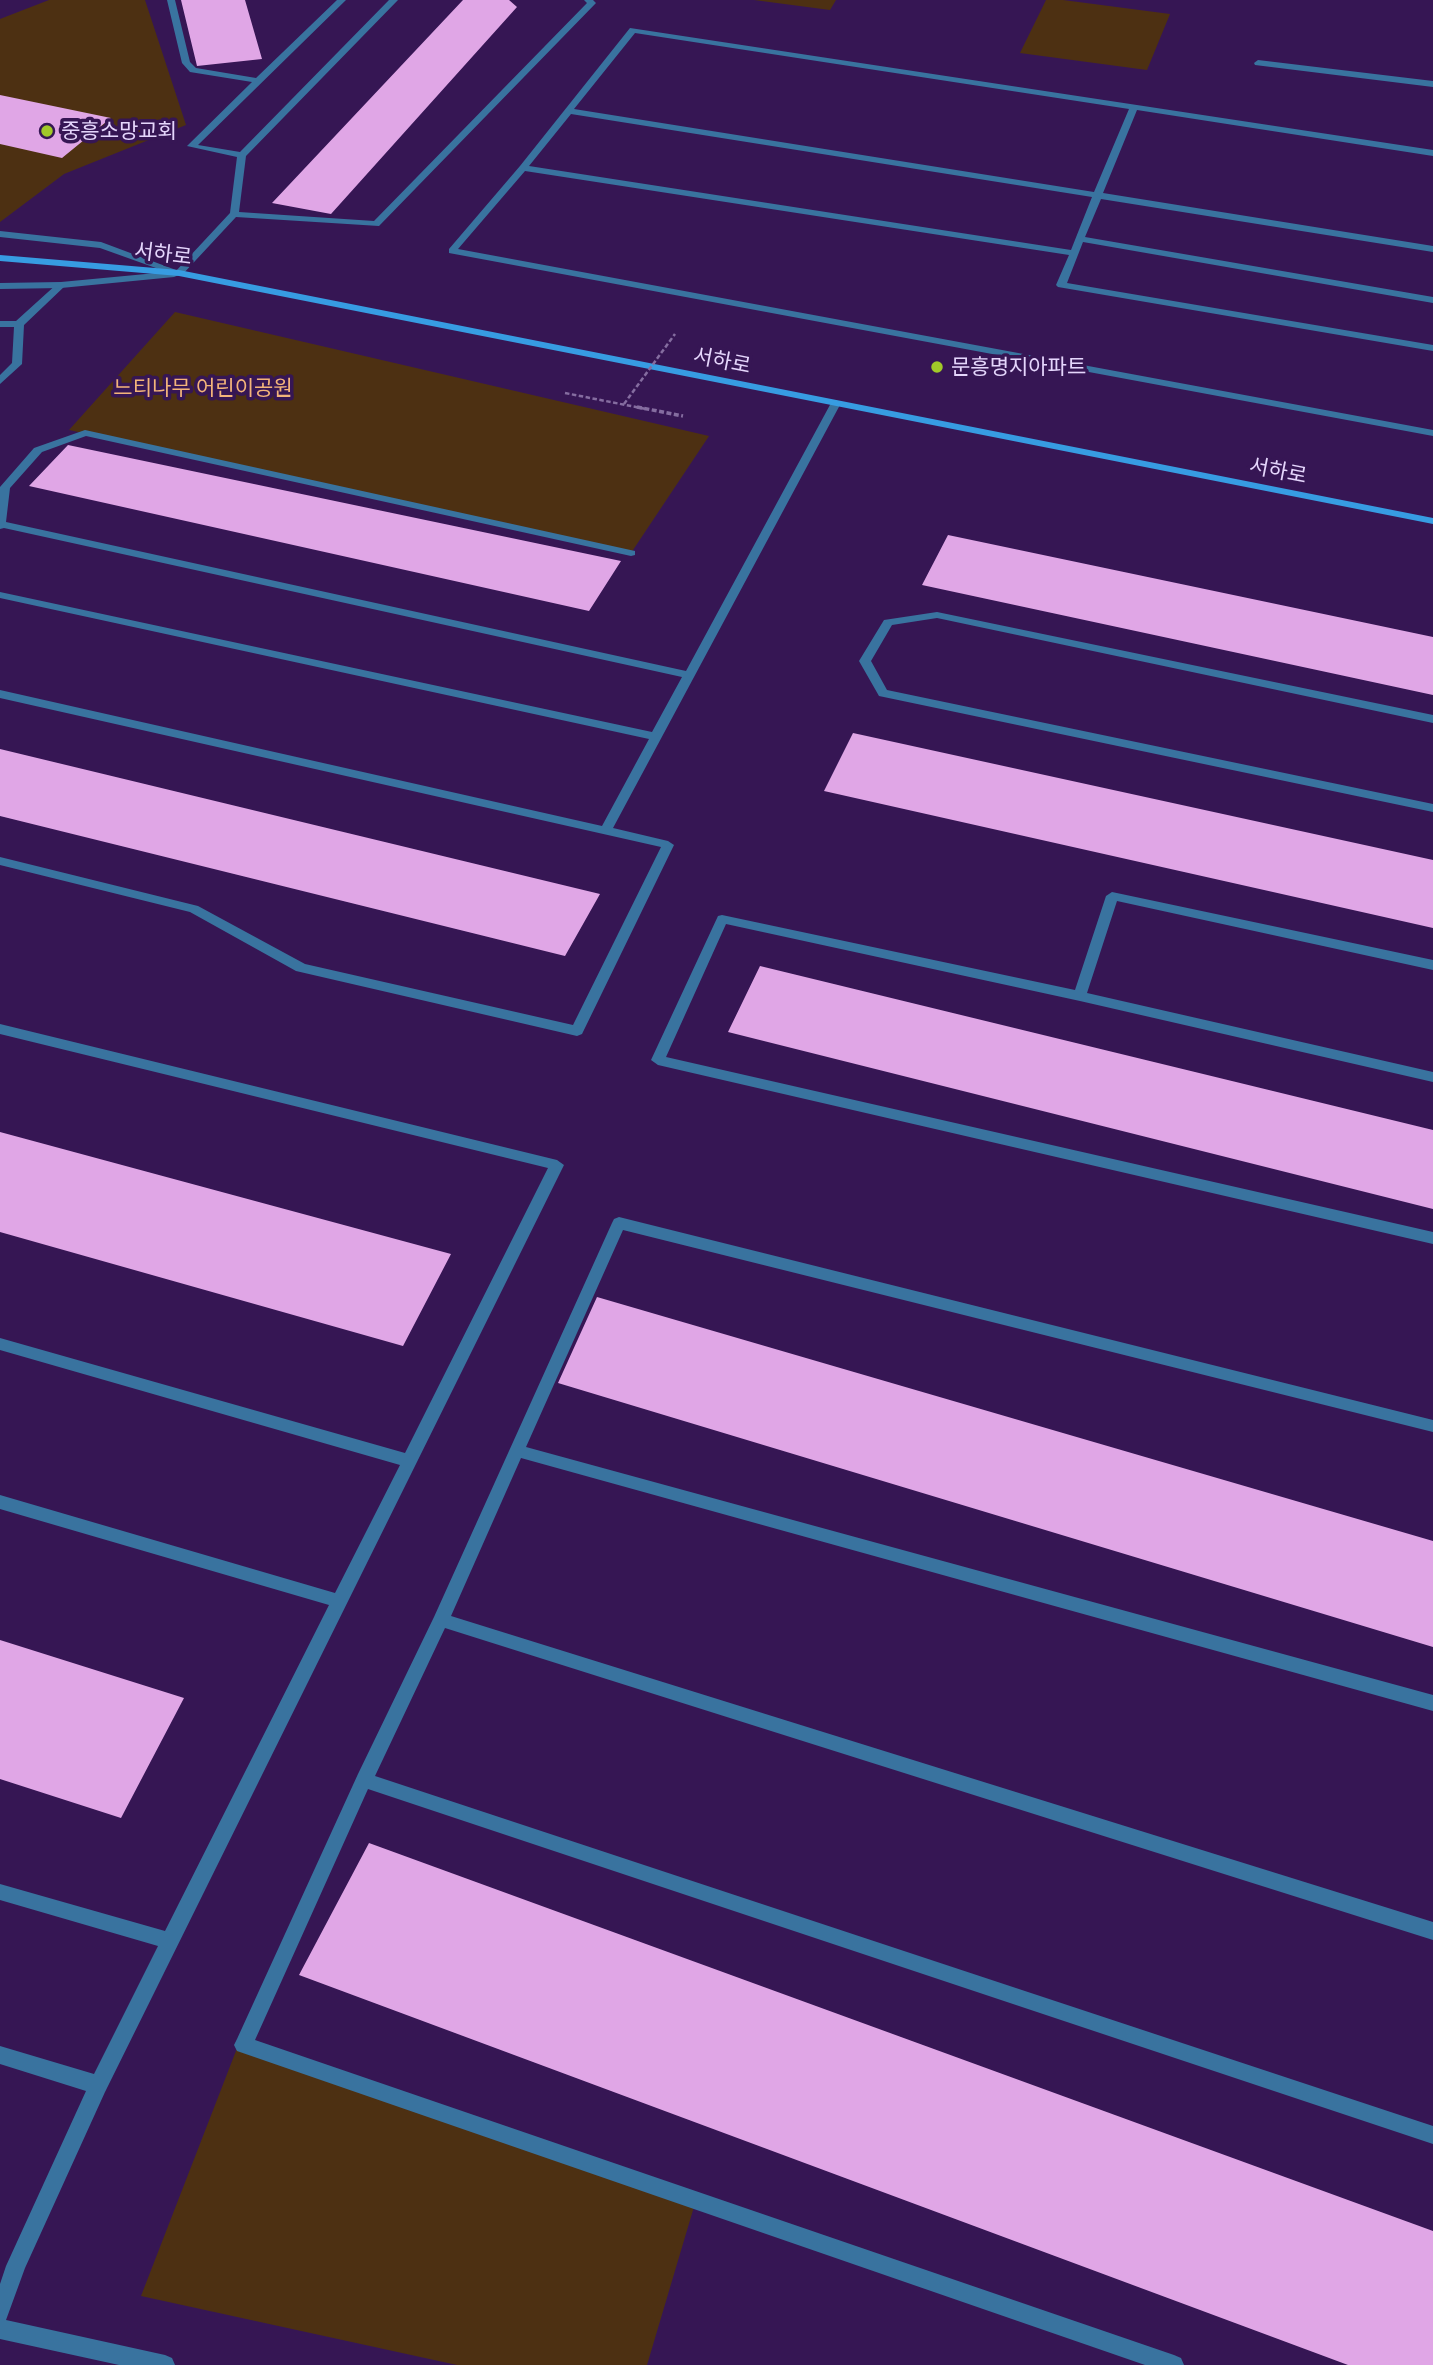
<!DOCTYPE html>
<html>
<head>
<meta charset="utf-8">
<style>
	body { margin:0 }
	canvas { display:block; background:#361654 }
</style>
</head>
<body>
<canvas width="1433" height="2365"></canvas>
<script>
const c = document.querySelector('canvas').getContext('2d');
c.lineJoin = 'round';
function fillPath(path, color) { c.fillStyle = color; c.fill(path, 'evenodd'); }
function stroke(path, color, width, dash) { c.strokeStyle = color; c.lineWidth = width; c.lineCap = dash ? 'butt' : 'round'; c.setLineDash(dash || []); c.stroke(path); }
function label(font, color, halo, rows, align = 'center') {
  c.font = font + ' Lato,"Noto Sans KR",sans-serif'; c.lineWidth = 7; c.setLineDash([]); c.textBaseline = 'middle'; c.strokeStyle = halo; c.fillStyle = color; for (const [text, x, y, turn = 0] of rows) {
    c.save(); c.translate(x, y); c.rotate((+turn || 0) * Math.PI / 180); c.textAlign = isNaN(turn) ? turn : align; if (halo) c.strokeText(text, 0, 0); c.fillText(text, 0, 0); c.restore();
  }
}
const green = new Path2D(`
	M 49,0 L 145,0 L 186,125 L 64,174 L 0,222 L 0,19 Z
	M 754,0 L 836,0 L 830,10 Z
	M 1046,0 L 1063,0 L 1170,14 L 1147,70 L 1020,53 Z
	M 175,312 L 709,436 L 631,553 L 69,430 Z
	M 241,2038 L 696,2200 L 647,2365 L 457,2365 L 141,2296 Z`);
const building = new Path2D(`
	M 181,0 L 245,0 L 262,59 L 197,66 Z
	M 463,0 L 509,0 L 517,7 L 331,214 L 272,203 Z
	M 0,95 L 111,118 L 62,158 L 0,144 Z
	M 68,445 L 621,561 L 589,611 L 29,486 Z
	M 948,535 L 1433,637 L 1433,695 L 922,585 Z
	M 853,733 L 1433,860 L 1433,928 L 824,791 Z
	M 0,749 L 600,894 L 565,956 L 0,816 Z
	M 760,966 L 1433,1130 L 1433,1209 L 728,1032 Z
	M 0,1132 L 451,1254 L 403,1346 L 0,1232 Z
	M 597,1297 L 1433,1541 L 1433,1647 L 558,1383 Z
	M 0,1640 L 184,1698 L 121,1818 L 0,1779 Z
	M 369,1843 L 1433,2231 L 1433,2365 L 1348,2365 L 299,1975 Z`);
const pathFar1 = new Path2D(`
	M 565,393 L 646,409`);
const path = new Path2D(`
	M 637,407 L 683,416`);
const service = new Path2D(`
	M 167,0 L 175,0 L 190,62 L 196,68 L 256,78 L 337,0 L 346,0 L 198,145 L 240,152 L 389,0 L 398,0 L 246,156 L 239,212 L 374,221 L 587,3 L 584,0 L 593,0 L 596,3 L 379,226 L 236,217 L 182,275 L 176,275 L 176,271 L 230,213 L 237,157 L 187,146 L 252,82 L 190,72 L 182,63 Z
	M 630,28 L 1433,150 L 1433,156 L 1137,110 L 1103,193 L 1433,246 L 1433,252 L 1101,199 L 1085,237 L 1433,297 L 1433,303 L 1083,242 L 1067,283 L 1433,345 L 1433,351 L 1058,287 L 1056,285 L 1069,255 L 525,171 L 458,249 L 1433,430 L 1433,436 L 449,253 L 449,249 L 520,166 ZM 635,33 L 1129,109 L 1094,192 L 574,109 ZM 571,114 L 1092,197 L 1071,250 L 529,166 Z
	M 1258,60 L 1433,81 L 1433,87 L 1255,65 L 1254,63 Z
	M 58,283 L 66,285 L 24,325 L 22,364 L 0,384 L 0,375 L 12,363 L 14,327 L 0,327 L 0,321 L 16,321 Z
	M 836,400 L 841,403 L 613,828 L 668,841 L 674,845 L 582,1034 L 577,1036 L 296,971 L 190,912 L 0,865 L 0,857 L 198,906 L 305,964 L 573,1025 L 661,847 L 0,698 L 0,690 L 602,826 L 649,739 L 0,598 L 0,592 L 652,732 L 682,677 L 4,528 L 0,529 L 0,487 L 34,448 L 85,430 L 635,551 L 635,555 L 631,556 L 86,436 L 42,452 L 10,488 L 6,522 L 686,671 L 831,403 Z
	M 937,612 L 1433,715 L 1433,723 L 937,618 L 892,625 L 871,661 L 887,690 L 1433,804 L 1433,812 L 879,696 L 859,661 L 884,620 Z
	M 1112,892 L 1433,960 L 1433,970 L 1117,901 L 1087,993 L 1433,1072 L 1433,1082 L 1080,1001 L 726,924 L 666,1057 L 1433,1232 L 1433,1244 L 658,1065 L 651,1060 L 718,916 L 722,915 L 1075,990 L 1106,896 Z
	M 0,1024 L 557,1160 L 564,1165 L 105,2092 L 25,2268 L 6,2320 L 165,2355 L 172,2358 L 175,2365 L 119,2365 L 0,2339 L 0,2284 L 6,2266 L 86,2091 L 0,2064 L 0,2046 L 94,2074 L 158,1946 L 0,1900 L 0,1884 L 165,1931 L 329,1605 L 0,1509 L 0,1495 L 335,1593 L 400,1465 L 0,1350 L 0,1338 L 405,1453 L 548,1168 L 0,1034 Z
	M 619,1217 L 1433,1420 L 1433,1432 L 623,1230 L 526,1447 L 1433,1695 L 1433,1711 L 521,1458 L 451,1616 L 1433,1922 L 1433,1940 L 445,1628 L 375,1776 L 1433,2126 L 1433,2144 L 368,1789 L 255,2040 L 1174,2355 L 1181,2358 L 1184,2365 L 1145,2365 L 237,2051 L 234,2045 L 237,2039 L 358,1774 L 434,1617 L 612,1223 L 614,1219 Z`);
const tertiary = new Path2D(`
	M 0,231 L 101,242 L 184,273 L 174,277 L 61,288 L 0,289 L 0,283 L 61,282 L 167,272 L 100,248 L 0,237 Z`);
const secondary = new Path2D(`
	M 0,255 L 179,270 L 1433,518 L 1433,524 L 179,276 L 0,261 Z`);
const pathBridge = new Path2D(`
	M 624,404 L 675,334`);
const markers = [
	[47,131,7,"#a1c929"],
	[937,367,7,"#a1c929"]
];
const farPoinames = [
	["중흥소망교회",61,131],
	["문흥명지아파트",951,367]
];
const farStreetnames = [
	["서하로",163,254,7],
	["서하로",722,361,11],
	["서하로",1278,471,11]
];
const farParknames = [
	["느티나무 어린이공원",203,388]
];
fillPath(green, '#4d3012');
fillPath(building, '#e0a6e6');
stroke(pathFar1, '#856da0', 2.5, [4.5, 2.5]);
stroke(path, '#856da0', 3.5, [5, 2.5]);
fillPath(service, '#39739f');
fillPath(tertiary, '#39739f');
fillPath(secondary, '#379ce2');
stroke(pathBridge, '#856da0', 2.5, [4.5, 2.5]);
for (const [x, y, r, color] of markers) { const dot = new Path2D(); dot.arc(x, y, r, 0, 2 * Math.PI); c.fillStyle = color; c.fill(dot); stroke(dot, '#361654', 2.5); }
label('21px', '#e5d6fc', '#361654', farPoinames, 'left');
label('21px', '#e5d6fc', '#361654', farStreetnames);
label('21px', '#f3b47a', '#361654', farParknames);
</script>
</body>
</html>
